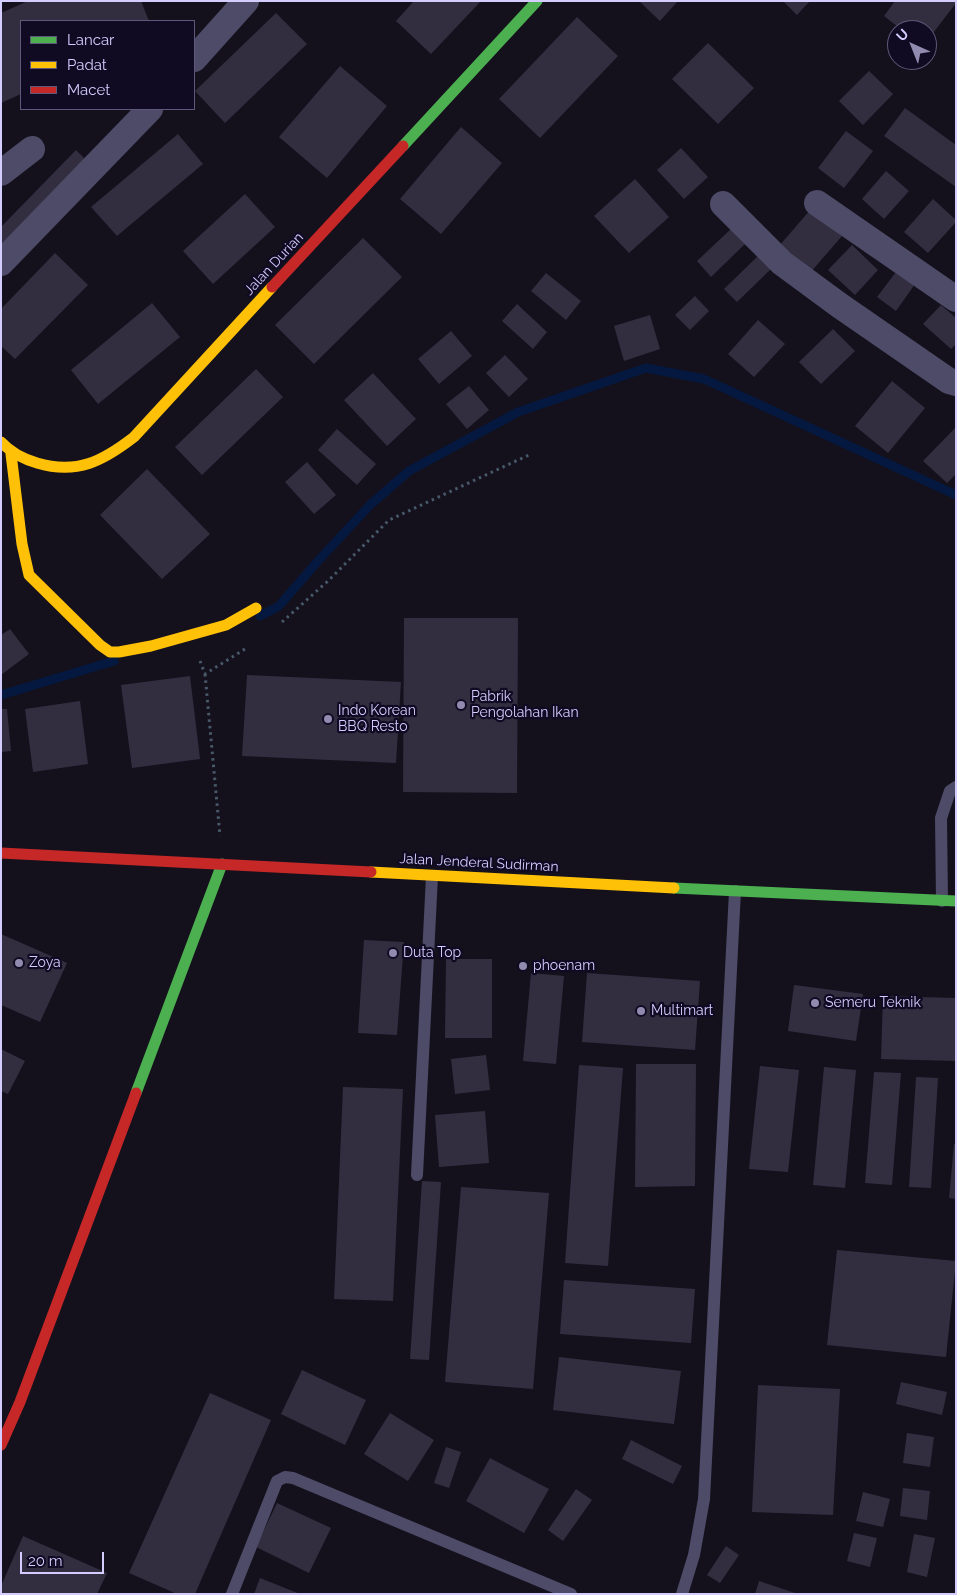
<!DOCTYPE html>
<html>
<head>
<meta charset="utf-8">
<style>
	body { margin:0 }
	#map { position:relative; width:957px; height:1595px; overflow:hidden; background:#14111d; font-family:Raleway,sans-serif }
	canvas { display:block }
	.frame { position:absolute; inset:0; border:2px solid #d4cdff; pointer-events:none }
	.legend { position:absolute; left:20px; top:20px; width:175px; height:90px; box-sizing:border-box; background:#100b23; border:1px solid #5e597b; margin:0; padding:6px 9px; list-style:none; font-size:15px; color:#d4cdff }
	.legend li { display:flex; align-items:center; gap:10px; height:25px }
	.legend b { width:25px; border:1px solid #5e597b }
	.north { position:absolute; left:887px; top:20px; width:50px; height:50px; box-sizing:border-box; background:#100b23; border:1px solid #5e597b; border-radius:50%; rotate:316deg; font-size:14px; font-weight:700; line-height:20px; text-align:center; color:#d4cdff }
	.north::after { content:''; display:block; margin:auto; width:18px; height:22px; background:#918bb0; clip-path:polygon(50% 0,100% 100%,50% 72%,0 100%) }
	.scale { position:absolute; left:20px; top:1552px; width:84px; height:22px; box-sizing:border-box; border:2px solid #d4cdff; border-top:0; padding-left:6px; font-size:15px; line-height:18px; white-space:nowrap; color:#d4cdff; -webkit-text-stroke:4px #100b23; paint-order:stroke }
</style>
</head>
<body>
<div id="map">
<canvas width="957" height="1595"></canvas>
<div class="frame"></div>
<ul class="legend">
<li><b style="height:6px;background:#4caf50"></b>Lancar</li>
<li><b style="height:6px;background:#ffc107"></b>Padat</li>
<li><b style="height:6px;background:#c62828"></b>Macet</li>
</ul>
<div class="north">U</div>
<div class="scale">20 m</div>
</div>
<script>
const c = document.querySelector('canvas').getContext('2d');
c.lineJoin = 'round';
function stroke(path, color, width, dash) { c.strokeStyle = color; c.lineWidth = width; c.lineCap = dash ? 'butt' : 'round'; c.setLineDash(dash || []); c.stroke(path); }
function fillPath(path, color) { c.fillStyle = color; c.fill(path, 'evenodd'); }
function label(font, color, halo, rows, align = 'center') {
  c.font = font + ' Raleway,sans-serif'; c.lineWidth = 4.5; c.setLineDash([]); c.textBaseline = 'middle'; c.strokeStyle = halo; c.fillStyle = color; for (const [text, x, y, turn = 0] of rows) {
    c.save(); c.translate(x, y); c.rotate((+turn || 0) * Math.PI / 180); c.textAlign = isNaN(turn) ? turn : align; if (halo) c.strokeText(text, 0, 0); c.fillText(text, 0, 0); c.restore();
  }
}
const stream = new Path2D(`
	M 260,616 L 279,606 L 318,561 L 370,505 L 409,471 L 518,412 L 646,368 L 704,379 L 956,495
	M 1,695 L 114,661`);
const building = new Path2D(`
	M 28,1 L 141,1 L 149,21 L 21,21 L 21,94 L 1,103 L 1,13 Z
	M 414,1 L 481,1 L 431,54 L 396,21 Z
	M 639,1 L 678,1 L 660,21 Z
	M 783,1 L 810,1 L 797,15 Z
	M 895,1 L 956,1 L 956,3 L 927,41 L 927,30 L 902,30 L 884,16 Z
	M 276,13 L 307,44 L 225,123 L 195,91 Z
	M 577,17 L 618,56 L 540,138 L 499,99 Z
	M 708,43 L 754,88 L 718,124 L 672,79 Z
	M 340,66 L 387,106 L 327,178 L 279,137 Z
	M 869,71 L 893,94 L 863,125 L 839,101 Z
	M 905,108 L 956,145 L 956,187 L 884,136 Z
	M 461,127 L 502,163 L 441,234 L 400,199 Z
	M 846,131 L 873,151 L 844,188 L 818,168 Z
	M 178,134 L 203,164 L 117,236 L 91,207 Z
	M 681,148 L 708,177 L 684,199 L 657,170 Z
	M 76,150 L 91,165 L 1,257 L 1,227 Z
	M 886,171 L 909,191 L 884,219 L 862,199 Z
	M 635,179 L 669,217 L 629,253 L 594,216 Z
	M 245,194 L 275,227 L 213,284 L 183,251 Z
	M 933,199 L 956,220 L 956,222 L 928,253 L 904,232 Z
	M 811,209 L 842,236 L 810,273 L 779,246 Z
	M 732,228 L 746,243 L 711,277 L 697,261 Z
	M 363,238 L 402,277 L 314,364 L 275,325 Z
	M 852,245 L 878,270 L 855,295 L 828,270 Z
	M 55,253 L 88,285 L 15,359 L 1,346 L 1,309 Z
	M 759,255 L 771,269 L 737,302 L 724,289 Z
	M 902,264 L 920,277 L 896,311 L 877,297 Z
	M 546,273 L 581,301 L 566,320 L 531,291 Z
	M 695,296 L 709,311 L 690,330 L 675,315 Z
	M 152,303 L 180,337 L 98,404 L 71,370 Z
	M 517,304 L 547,332 L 533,349 L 502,321 Z
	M 941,305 L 956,318 L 956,344 L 951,349 L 923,324 Z
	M 650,315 L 660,349 L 624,361 L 614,326 Z
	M 758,320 L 785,344 L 754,377 L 728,354 Z
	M 833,329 L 855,351 L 821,384 L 799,362 Z
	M 451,331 L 472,356 L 439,384 L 418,359 Z
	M 505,355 L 528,379 L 509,397 L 486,373 Z
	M 256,369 L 283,397 L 202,475 L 175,447 Z
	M 373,373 L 416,419 L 387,446 L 344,400 Z
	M 892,381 L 925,408 L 888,453 L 855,426 Z
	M 469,386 L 489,410 L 467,429 L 446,404 Z
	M 956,427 L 956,474 L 947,483 L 923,461 Z
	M 337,429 L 376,464 L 357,485 L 318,450 Z
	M 307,462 L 336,495 L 314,514 L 285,482 Z
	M 147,469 L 210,534 L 162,579 L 100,515 Z
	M 404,618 L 518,618 L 517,793 L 403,792 Z
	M 10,629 L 29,654 L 1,675 L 1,635 Z
	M 247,675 L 401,682 L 396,763 L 242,756 Z
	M 190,676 L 200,759 L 132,768 L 121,685 Z
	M 80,701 L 88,764 L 33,772 L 25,709 Z
	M 1,709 L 7,709 L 11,751 L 1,752 Z
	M 1,934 L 67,963 L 40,1022 L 1,1005 Z
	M 364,940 L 404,942 L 397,1035 L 358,1033 Z
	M 446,959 L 492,959 L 492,1038 L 445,1038 Z
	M 531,973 L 564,976 L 556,1064 L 523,1061 Z
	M 587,973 L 700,981 L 695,1050 L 582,1042 Z
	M 794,985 L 863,994 L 856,1041 L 788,1031 Z
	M 883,996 L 956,998 L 956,1061 L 881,1059 Z
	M 1,1049 L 25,1061 L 8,1094 L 1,1091 Z
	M 486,1055 L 490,1090 L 455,1094 L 451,1059 Z
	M 636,1064 L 696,1064 L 695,1186 L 635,1187 Z
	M 579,1065 L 623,1068 L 608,1266 L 565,1263 Z
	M 760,1066 L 799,1070 L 788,1172 L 749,1169 Z
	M 824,1067 L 856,1070 L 845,1188 L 813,1185 Z
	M 874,1072 L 901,1073 L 892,1185 L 865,1183 Z
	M 916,1077 L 938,1078 L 931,1188 L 909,1187 Z
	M 343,1087 L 403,1089 L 393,1301 L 334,1299 Z
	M 485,1111 L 489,1163 L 439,1167 L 435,1115 Z
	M 954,1144 L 956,1144 L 956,1199 L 949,1198 Z
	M 422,1181 L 441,1182 L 429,1360 L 410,1359 Z
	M 461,1187 L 549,1193 L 533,1389 L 445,1382 Z
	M 837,1250 L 956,1261 L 946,1357 L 827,1345 Z
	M 564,1280 L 695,1289 L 691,1343 L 560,1334 Z
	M 559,1357 L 681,1371 L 674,1424 L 553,1410 Z
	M 302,1370 L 366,1400 L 345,1445 L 281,1414 Z
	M 901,1382 L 947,1392 L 942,1415 L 896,1404 Z
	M 758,1385 L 840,1389 L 833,1515 L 752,1512 Z
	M 210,1393 L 271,1420 L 195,1594 L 177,1594 L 129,1573 Z
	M 390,1413 L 434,1440 L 408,1481 L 364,1454 Z
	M 907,1433 L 934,1437 L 930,1467 L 903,1463 Z
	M 631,1440 L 682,1466 L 673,1484 L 622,1459 Z
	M 446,1447 L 461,1452 L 449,1488 L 434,1483 Z
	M 490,1458 L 549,1489 L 524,1533 L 466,1501 Z
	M 903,1488 L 930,1491 L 927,1520 L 900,1516 Z
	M 576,1489 L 592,1500 L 563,1541 L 548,1530 Z
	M 863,1492 L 890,1499 L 883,1527 L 856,1521 Z
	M 277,1503 L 331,1528 L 309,1573 L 256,1547 Z
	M 854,1533 L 877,1538 L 870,1567 L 847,1561 Z
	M 914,1534 L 935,1538 L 927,1577 L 907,1572 Z
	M 23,1536 L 107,1573 L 97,1594 L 1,1594 L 1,1586 Z
	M 726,1546 L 739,1555 L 720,1583 L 707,1575 Z
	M 260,1578 L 300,1594 L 254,1594 Z
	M 759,1581 L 795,1593 L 795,1594 L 755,1594 Z`);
const path = new Path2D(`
	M 282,622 L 328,581 L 389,520 L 531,454
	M 200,661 L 205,674 L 245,649
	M 205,674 L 220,836`);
const lane = new Path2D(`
	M 942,901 L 941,818 L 950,791 L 956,787
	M 417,1175 L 432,876
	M 232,1594 L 275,1486 L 277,1481 L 285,1477 L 293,1478 L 571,1594
	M 682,1594 L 694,1555 L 704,1499 L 735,891`);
const street = new Path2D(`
	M 194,59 L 246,1
	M 1,173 L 32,149
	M 817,203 L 956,299
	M 723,204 L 782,263 L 839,305 L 949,381 L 956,383
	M 1,263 L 150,109`);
const fast = new Path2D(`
	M 403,146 L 537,1
	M 674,888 L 956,901
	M 136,1093 L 222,864`);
const slow = new Path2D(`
	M 1,442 C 11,453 23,459 37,463 C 77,475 103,461 134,437 L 272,287
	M 11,454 L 22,544 L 29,575 L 100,645 L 110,652 L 119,652 L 151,646 L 226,625 L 256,608
	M 371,872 L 674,888`);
const jam = new Path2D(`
	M 272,287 L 403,146
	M 1,853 L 371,872
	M 1,1445 L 20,1402 L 136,1093`);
const markers = [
	[461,705,5,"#918bb0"],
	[328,719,5,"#918bb0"],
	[393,953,5,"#918bb0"],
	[19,963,5,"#918bb0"],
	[523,966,5,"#918bb0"],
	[815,1003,5,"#918bb0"],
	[641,1011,5,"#918bb0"]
];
const streetNames = [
	["Jalan Durian",274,264,-47],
	["Jalan Jenderal Sudirman",479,863,3]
];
const poiNames = [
	["Pabrik",471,697],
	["Pengolahan Ikan",471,713],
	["Indo Korean",338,711],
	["BBQ Resto",338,727],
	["Duta Top",403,953],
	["Zoya",29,963],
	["phoenam",533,966],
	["Semeru Teknik",825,1003],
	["Multimart",651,1011]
];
stroke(stream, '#051940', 9);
fillPath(building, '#322e40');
stroke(path, '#48596a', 3, [2.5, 4]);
stroke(lane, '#4d4b67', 12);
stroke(street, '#4d4b67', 26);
stroke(fast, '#4caf50', 11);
stroke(slow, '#ffc107', 11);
stroke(jam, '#c62828', 11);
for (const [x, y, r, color] of markers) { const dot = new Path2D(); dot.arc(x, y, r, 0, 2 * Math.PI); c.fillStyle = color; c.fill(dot); stroke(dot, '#100b23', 2); }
label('14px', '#d4cdff', '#100b23', streetNames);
label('14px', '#d4cdff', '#100b23', poiNames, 'left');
</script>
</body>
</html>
